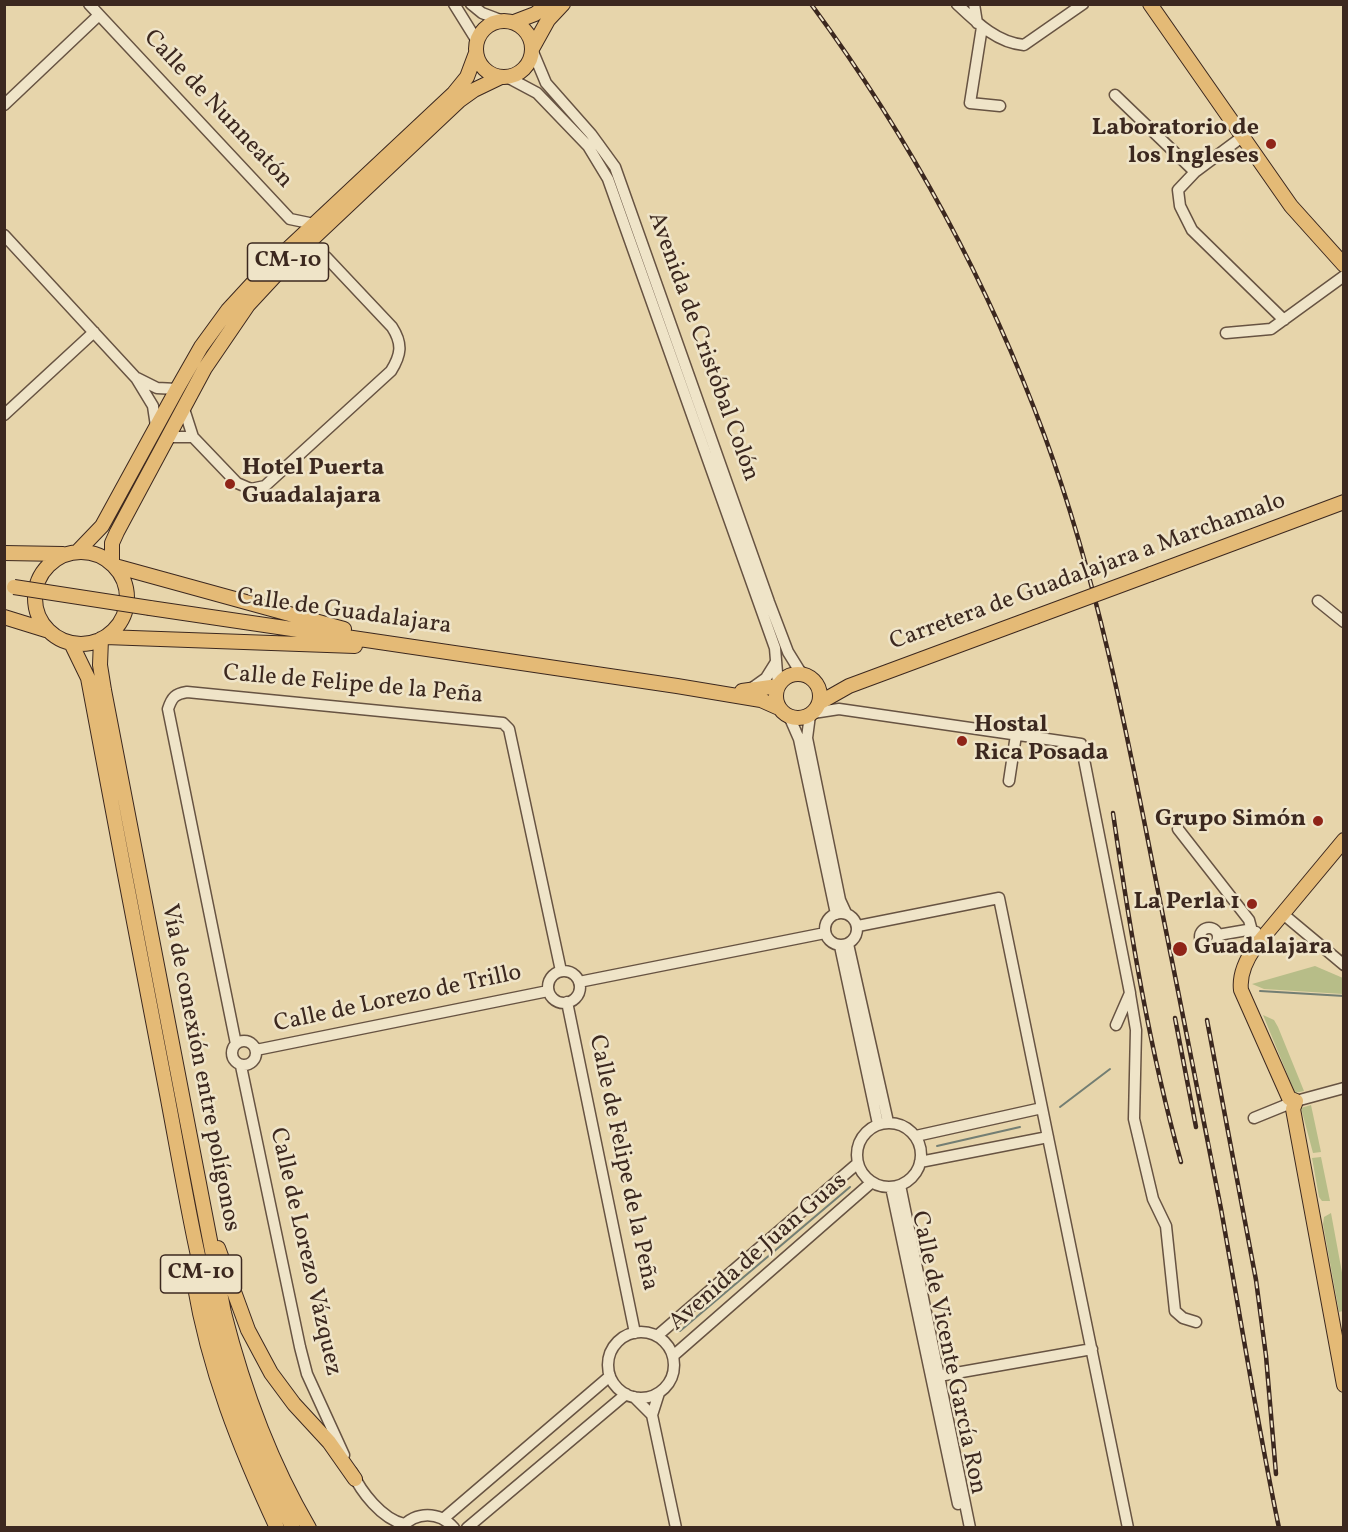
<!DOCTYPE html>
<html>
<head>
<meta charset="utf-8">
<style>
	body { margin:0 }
	#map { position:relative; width:1348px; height:1532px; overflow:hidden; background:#e7d5ab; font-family:Vollkorn,serif }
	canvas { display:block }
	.frame { position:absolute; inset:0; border:6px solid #3c281f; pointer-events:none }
</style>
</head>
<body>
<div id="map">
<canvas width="1348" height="1532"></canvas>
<div class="frame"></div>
</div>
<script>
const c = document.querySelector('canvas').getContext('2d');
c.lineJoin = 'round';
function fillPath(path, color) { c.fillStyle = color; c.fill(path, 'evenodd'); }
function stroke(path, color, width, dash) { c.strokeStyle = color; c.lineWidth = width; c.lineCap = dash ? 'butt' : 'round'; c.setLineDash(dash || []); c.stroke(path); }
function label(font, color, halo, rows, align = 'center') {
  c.font = font + ' Vollkorn,serif'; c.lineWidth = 5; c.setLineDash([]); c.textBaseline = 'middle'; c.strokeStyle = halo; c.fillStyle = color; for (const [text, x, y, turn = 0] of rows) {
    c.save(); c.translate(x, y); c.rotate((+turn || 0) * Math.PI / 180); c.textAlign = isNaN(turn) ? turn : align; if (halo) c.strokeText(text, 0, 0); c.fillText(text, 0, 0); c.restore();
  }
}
const green = new Path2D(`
	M 1315,966 L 1343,978 L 1343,994 L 1264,989 L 1252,984 Z
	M 1263,1015 L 1274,1020 L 1278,1027 L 1304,1091 L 1295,1093 Z
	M 1311,1105 L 1321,1152 L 1313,1153 L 1301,1108 Z
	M 1321,1157 L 1330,1201 L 1322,1201 L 1319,1197 L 1312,1158 Z
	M 1331,1213 L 1343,1278 L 1343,1311 L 1339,1312 L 1323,1224 L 1324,1217 Z`);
const stream = new Path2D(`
	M 1260,991 L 1344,996
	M 1060,1107 L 1110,1069
	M 937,1146 L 1020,1127
	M 680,1331 L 850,1187`);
const minor = new Path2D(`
	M 89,4 L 290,219 L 314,224
	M 454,4 L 477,41
	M 471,4 L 482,13 L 503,21
	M 957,4 C 976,22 997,43 1024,45 L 1083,4
	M 974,4 L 977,23
	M 982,27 L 970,103 L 1000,106
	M 533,52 L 546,83 L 591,134 L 615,167 L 769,602 L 788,652 L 801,673
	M 507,77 L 537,93 L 588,146 L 608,179 L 775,648 L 778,685
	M 1115,95 L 1195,172
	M 4,105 L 99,15
	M 1242,137 L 1195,172 L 1178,190 L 1180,206 L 1192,230 L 1284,320
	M 4,235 L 136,378 L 153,406 L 156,426
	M 1226,333 L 1271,329 L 1344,276
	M 137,378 L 157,388 L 177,389
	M 184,409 L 193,437 L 237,483 L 251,489 L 265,486 L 391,371 C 401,355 403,344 392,327 L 326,257 L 303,248
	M 4,415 L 94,332
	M 169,437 L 193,437
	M 1318,601 L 1344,622
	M 752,688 L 766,678 L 776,662
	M 813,713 L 839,709 L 1081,744 L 1130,993 L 1116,1025
	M 810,715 L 807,738 L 840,900 L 846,913
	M 789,716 L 799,739 L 836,914
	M 1009,781 L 1016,735
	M 1178,829 L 1249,920 L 1252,931
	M825 929a16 16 0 1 1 32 0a16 16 0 1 1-32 0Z
	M 1283,914 L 1344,965
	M 858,926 L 999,898 L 1128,1528
	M1200 937a9 9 0 1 1 18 0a9 9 0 1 1-18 0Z
	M 1218,935 L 1247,930 L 1256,932
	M 848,944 L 888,1122
	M 840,946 L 878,1124
	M548 987a16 16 0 1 1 32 0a16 16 0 1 1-32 0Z
	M 579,982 L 825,933
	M 1130,994 L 1136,1030 L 1134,1119 L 1153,1199 L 1166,1226 L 1175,1311 L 1183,1318 L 1196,1322
	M 567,1002 L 635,1333
	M232 1053a12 12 0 1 1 24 0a12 12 0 1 1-24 0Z
	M 236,1044 L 168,709 C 172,697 175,694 187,692 L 503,723 L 509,729 L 561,971
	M 256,1050 L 548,991
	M 241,1066 L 300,1347 L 307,1374 L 344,1455
	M 1296,1101 L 1344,1088
	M 1254,1118 L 1286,1105
	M857 1155a32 32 0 1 1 64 0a32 32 0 1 1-64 0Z
	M 916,1136 L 1042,1108
	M 920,1162 L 1048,1137
	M 900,1185 L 970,1528
	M 891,1187 L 958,1504
	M608 1365a33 33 0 1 1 66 0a33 33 0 1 1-66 0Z
	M 657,1336 L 858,1163
	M 673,1356 L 872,1182
	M 939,1376 L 1092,1349
	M 634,1397 L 652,1415 L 659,1393
	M 652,1415 L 676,1528
	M 352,1472 C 361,1492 382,1519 404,1524
	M 443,1519 L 610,1376
	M 401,1528 C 416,1511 439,1511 454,1528
	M 467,1528 L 626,1394`);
const major = new Path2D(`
	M 1150,4 L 1291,206 L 1344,265
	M476 49a28 28 0 1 1 56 0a28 28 0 1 1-56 0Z
	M 514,22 L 535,14 L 548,4
	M 533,47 L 548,20 L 563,4
	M 78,551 L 102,526 L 177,389 L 201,347 L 228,310 L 263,272 L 454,93 L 467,77 L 476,53
	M35 598a46 46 0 1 1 92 0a46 46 0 1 1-92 0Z
	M 4,553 L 63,554
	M 112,564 L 112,543 L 117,532 L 205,368 L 248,305 L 287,263 L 460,100 L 474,90 L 501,77
	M 115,566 L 344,629
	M 1151,574 L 1344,502
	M 150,608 L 677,686 L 761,700 L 779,708
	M 4,617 L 46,630
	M 105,637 L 355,646
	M 101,639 L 100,665 L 104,690 L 224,1313 C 243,1388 269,1460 309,1528
	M 71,643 L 88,678 C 114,817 140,955 167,1094 C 196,1248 216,1387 293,1528
	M776 696a22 22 0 1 1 44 0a22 22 0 1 1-44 0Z
	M 742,691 L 778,686
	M 819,703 L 849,686 L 1035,617
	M 1344,840 L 1255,947 C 1246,960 1239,974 1241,990 L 1289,1098 L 1296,1101 L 1293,1109 L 1344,1385
	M 218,1248 L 248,1330 L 271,1373 L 294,1404 L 329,1442 L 355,1479
	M 194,1282 C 209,1371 239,1446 277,1528`);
const rail = new Path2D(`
	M 811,4 C 909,137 988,282 1045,437 C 1097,579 1126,728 1155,876 C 1177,987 1200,1098 1221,1209 C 1240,1315 1257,1422 1279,1528
	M 1113,813 C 1130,930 1149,1048 1181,1162
	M 1175,1018 L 1196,1127
	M 1207,1020 L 1256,1280 L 1266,1356 L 1276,1474`);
const majorBridge = new Path2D(`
	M 14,587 L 150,608
	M 1035,617 L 1151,574`);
const markers = [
	[1271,144,6,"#8f2418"],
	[230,484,6,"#8f2418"],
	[962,741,6,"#8f2418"],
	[1318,821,6,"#8f2418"],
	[1252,904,6,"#8f2418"],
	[1180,949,8,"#8f2418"]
];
const shields = [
	[288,262,81],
	[201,1274,81]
];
const shieldNames = [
	["CM-10",288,262],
	["CM-10",201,1274]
];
const streetNames = [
	["Calle de Nunneatón",217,110,47],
	["Avenida de Cristóbal Colón",702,347,70],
	["Carretera de Guadalajara a Marchamalo",1088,573,-20],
	["Calle de Guadalajara",344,613,8],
	["Calle de Felipe de la Peña",353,686,5],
	["Calle de Lorezo de Trillo",398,1000,-12],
	["Vía de conexión entre polígonos",199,1068,79],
	["Calle de Felipe de la Peña",622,1163,78],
	["Calle de Lorezo Vázquez",304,1252,77],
	["Avenida de Juan Guas",759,1253,-41],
	["Calle de Vicente García Ron",947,1353,78]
];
const poiNames = [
	["Laboratorio de",1259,130],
	["los Ingleses",1259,158],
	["Hotel Puerta",242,470,"left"],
	["Guadalajara",242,498,"left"],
	["Hostal",974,727,"left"],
	["Rica Posada",974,755,"left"],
	["Grupo Simón",1306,821],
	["La Perla 1",1240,904],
	["Guadalajara",1194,949,"left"]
];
fillPath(green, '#b7bd88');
stroke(stream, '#737e73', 2);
stroke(minor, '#675342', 13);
stroke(major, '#3c281f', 16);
stroke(minor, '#efe4c8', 10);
stroke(major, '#e4ba76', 14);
stroke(rail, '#3c281f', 4.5);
stroke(rail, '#efe4c8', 2, [7]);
stroke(majorBridge, '#3c281f', 16, []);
stroke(majorBridge, '#e4ba76', 14);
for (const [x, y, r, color] of markers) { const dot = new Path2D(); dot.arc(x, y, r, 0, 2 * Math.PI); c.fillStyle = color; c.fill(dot); stroke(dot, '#efe4c8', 2); }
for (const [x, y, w] of shields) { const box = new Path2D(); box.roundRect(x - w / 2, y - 19, w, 38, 4.5); c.fillStyle = '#efe4c8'; c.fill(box); stroke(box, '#3c281f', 1.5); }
label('bold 22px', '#3c281f', null, shieldNames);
label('24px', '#3c281f', '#efe4c8', streetNames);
label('bold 24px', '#3c281f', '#efe4c8', poiNames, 'right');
</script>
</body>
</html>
